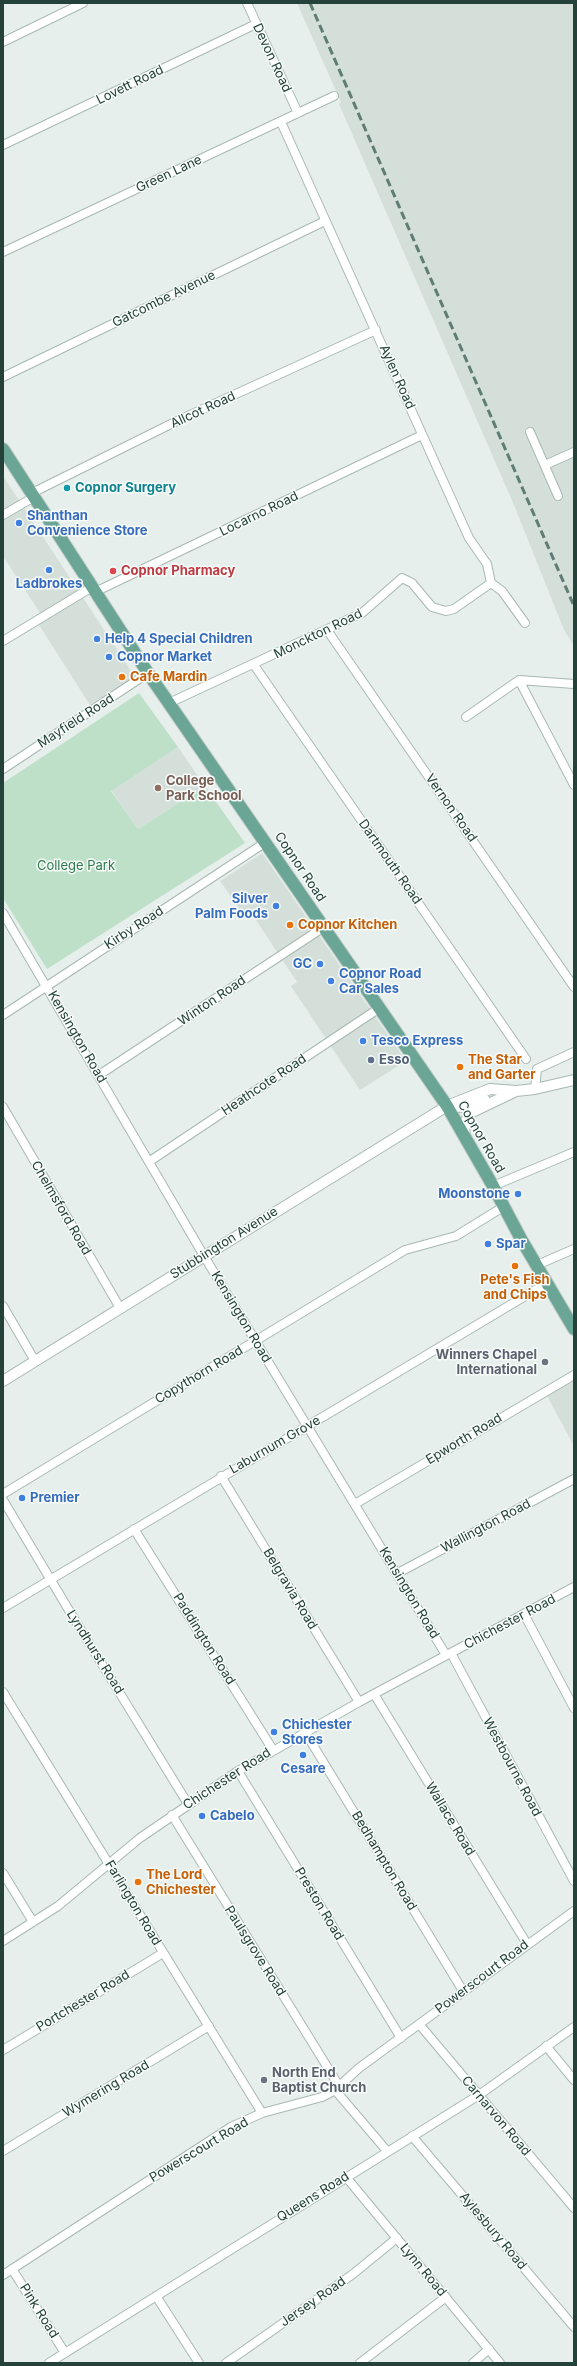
<!DOCTYPE html>
<html>
<head>
<meta charset="utf-8">
<style>
	body { margin:0 }
	#map { position:relative; width:577px; height:2366px; overflow:hidden; background:#e6efeb; font-family:Inter,sans-serif }
	canvas { display:block }
	.frame { position:absolute; inset:0; border:4px solid #24423a; pointer-events:none }
</style>
</head>
<body>
<div id="map">
<canvas width="577" height="2366"></canvas>
<div class="frame"></div>
</div>
<script>
const c = document.querySelector('canvas').getContext('2d');
c.lineJoin = 'round';
function fillPath(path, color) { c.fillStyle = color; c.fill(path, 'evenodd'); }
function stroke(path, color, width, dash) { c.strokeStyle = color; c.lineWidth = width; c.lineCap = dash ? 'butt' : 'round'; c.setLineDash(dash || []); c.stroke(path); }
function label(font, color, halo, rows, align = 'center') {
  c.font = font + ' Inter,sans-serif'; c.lineWidth = 3; c.setLineDash([]); c.textBaseline = 'middle'; c.strokeStyle = halo; c.fillStyle = color; for (const [text, x, y, turn = 0] of rows) {
    c.save(); c.translate(x, y); c.rotate((+turn || 0) * Math.PI / 180); c.textAlign = isNaN(turn) ? turn : align; if (halo) c.strokeText(text, 0, 0); c.fillText(text, 0, 0); c.restore();
  }
}
const built = new Path2D(`
	M 297,3 L 574,3 L 574,646 L 564,630 L 514,505 L 339,104 L 341,102 Z
	M 3,476 L 135,677 L 90,705 L 34,617 L 40,613 L 3,556 Z
	M 178,747 L 205,786 L 138,829 L 111,790 Z
	M 262,853 L 406,1061 L 360,1090 L 291,986 L 297,982 L 252,914 L 246,918 L 220,881 Z
	M 574,1380 L 574,1446 L 547,1396 Z`);
const green = new Path2D(`
	M 139,693 L 178,747 L 111,791 L 138,829 L 205,786 L 245,843 L 47,969 L 3,898 L 3,783 Z`);
const minor = new Path2D(`
	M 247,3 L 298,113
	M 3,42 L 83,3
	M 281,122 L 469,538 L 487,564 L 491,583 L 502,591 L 525,623
	M 3,145 L 256,24
	M 3,252 L 334,96
	M 3,377 L 325,221
	M 530,432 L 558,496
	M 545,465 L 574,452
	M 32,493 L 179,420 L 376,330
	M 3,515 L 34,497
	M 95,592 L 422,435
	M 327,630 L 574,987
	M 3,641 L 92,587
	M 254,665 L 526,1059
	M 519,680 L 574,785
	M 169,703 L 362,613 L 402,578 L 412,583 L 432,607 L 446,611 L 454,609 L 491,583
	M 466,717 L 519,680 L 574,684
	M 3,769 L 148,673
	M 3,913 L 204,1256 L 446,1655
	M 3,1015 L 266,842
	M 99,1075 L 324,927
	M 535,1089 L 537,1069 L 574,1052
	M 3,1107 L 120,1308
	M 150,1161 L 378,1009
	M 493,1186 L 574,1152
	M 537,1265 L 574,1249
	M 3,1306 L 35,1361
	M 221,1476 L 359,1702
	M 3,1494 L 405,1250 L 456,1236 L 503,1207
	M 3,1500 L 76,1622 L 188,1804
	M 355,1504 L 574,1375
	M 134,1529 L 273,1750
	M 398,1573 L 574,1479
	M 3,1608 L 547,1283
	M 524,1614 L 574,1708
	M 451,1653 L 574,1881
	M 3,1692 L 262,2113
	M 374,1694 L 527,1944
	M 305,1732 L 463,1991
	M 238,1771 L 401,2038
	M 172,1815 L 339,2086
	M 3,1873 L 33,1922
	M 3,1941 L 58,1906 L 140,1838 L 238,1771 L 359,1702 L 574,1587
	M 419,2024 L 574,2208
	M 546,2046 L 574,2080
	M 3,2050 L 163,1953
	M 335,2090 L 387,2151
	M 412,2136 L 574,2327
	M 3,2151 L 209,2026
	M 346,2177 L 500,2363
	M 12,2269 L 65,2353
	M 3,2275 L 231,2127 L 262,2113 L 322,2097 L 335,2090 L 359,2068 L 574,1911
	M 156,2296 L 199,2363
	M 49,2363 L 479,2095 L 574,2027
	M 226,2363 L 353,2274 L 397,2238
	M 360,2363 L 446,2297
	M 473,2363 L 489,2349`);
const tertiary = new Path2D(`
	M 450,1106 L 464,1107 L 485,1100
	M 464,1136 L 465,1123 L 470,1113 L 516,1091
	M 3,1381 L 447,1106 L 490,1089 L 516,1091 L 535,1089 L 574,1080`);
const primary = new Path2D(`
	M 3,449 L 148,673 L 447,1106 L 493,1186 L 521,1239 L 574,1329`);
const rail = new Path2D(`
	M 310,3 L 574,606`);
const markers = [
	[67,488,4,"#0f9aa8"],
	[19,523,4,"#3f7fe0"],
	[49,570,4,"#3f7fe0"],
	[113,571,4,"#e0444e"],
	[97,639,4,"#3f7fe0"],
	[109,657,4,"#3f7fe0"],
	[122,677,4,"#e8710a"],
	[158,788,4,"#8d6e63"],
	[276,906,4,"#3f7fe0"],
	[290,925,4,"#e8710a"],
	[320,964,4,"#3f7fe0"],
	[331,981,4,"#3f7fe0"],
	[363,1041,4,"#3f7fe0"],
	[371,1060,4,"#5c6f8a"],
	[460,1067,4,"#e8710a"],
	[518,1194,4,"#3f7fe0"],
	[488,1244,4,"#3f7fe0"],
	[515,1266,4,"#e8710a"],
	[545,1362,4,"#6b7280"],
	[22,1498,4,"#3f7fe0"],
	[274,1732,4,"#3f7fe0"],
	[303,1755,4,"#3f7fe0"],
	[202,1816,4,"#3f7fe0"],
	[138,1882,4,"#e8710a"],
	[264,2080,4,"#6b7280"]
];
const streetNames = [
	["Devon Road",272,58,65],
	["Lovett Road",130,85,-26],
	["Green Lane",169,174,-25],
	["Gatcombe Avenue",164,299,-26],
	["Aylen Road",397,377,66],
	["Allcot Road",203,410,-25],
	["Locarno Road",259,514,-26],
	["Monckton Road",318,634,-26],
	["Mayfield Road",76,721,-33],
	["Vernon Road",451,808,55],
	["Dartmouth Road",390,862,55],
	["Copnor Road",300,867,56],
	["Kirby Road",134,928,-33],
	["Winton Road",212,1001,-34],
	["Kensington Road",77,1037,60],
	["Heathcote Road",264,1085,-34],
	["Copnor Road",481,1137,60],
	["Chelmsford Road",61,1208,60],
	["Stubbington Avenue",224,1243,-32],
	["Kensington Road",241,1317,59],
	["Copythorn Road",199,1375,-31],
	["Epworth Road",464,1439,-31],
	["Laburnum Grove",275,1445,-30],
	["Wallington Road",486,1526,-28],
	["Belgravia Road",290,1589,59],
	["Kensington Road",409,1593,59],
	["Chichester Road",510,1622,-28],
	["Paddington Road",204,1639,58],
	["Lyndhurst Road",95,1652,58],
	["Westbourne Road",512,1767,62],
	["Chichester Road",227,1779,-33],
	["Wallace Road",450,1819,59],
	["Bedhampton Road",384,1861,59],
	["Farlington Road",133,1903,59],
	["Preston Road",319,1904,59],
	["Paulsgrove Road",255,1951,58],
	["Powerscourt Road",482,1977,-37],
	["Portchester Road",83,2001,-31],
	["Wymering Road",106,2089,-31],
	["Carnarvon Road",496,2116,50],
	["Powerscourt Road",199,2150,-31],
	["Queens Road",313,2197,-32],
	["Aylesbury Road",493,2231,50],
	["Lynn Road",423,2270,50],
	["Jersey Road",313,2302,-35],
	["Pink Road",39,2311,58]
];
const cultureNames = [
	["Copnor Surgery",75,488]
];
const shopNames = [
	["Shanthan",27,516],
	["Convenience Store",27,531],
	["Ladbrokes",49,584,"center"],
	["Help 4 Special Children",105,639],
	["Copnor Market",117,657],
	["Silver",268,899,"right"],
	["Palm Foods",268,914,"right"],
	["GC",312,964,"right"],
	["Copnor Road",339,974],
	["Car Sales",339,989],
	["Tesco Express",371,1041],
	["Moonstone",510,1194,"right"],
	["Spar",496,1244],
	["Premier",30,1498],
	["Chichester",282,1725],
	["Stores",282,1740],
	["Cesare",303,1769,"center"],
	["Cabelo",210,1816]
];
const healthNames = [
	["Copnor Pharmacy",121,571]
];
const foodNames = [
	["Cafe Mardin",130,677],
	["Copnor Kitchen",298,925],
	["The Star",468,1060],
	["and Garter",468,1075],
	["Pete's Fish",515,1280,"center"],
	["and Chips",515,1295,"center"],
	["The Lord",146,1875],
	["Chichester",146,1890]
];
const educationNames = [
	["College",166,781],
	["Park School",166,796]
];
const parkNames = [
	["College Park",76,866]
];
const serviceNames = [
	["Esso",379,1060]
];
const worshipNames = [
	["Winners Chapel",537,1355],
	["International",537,1370],
	["North End",272,2073,"left"],
	["Baptist Church",272,2088,"left"]
];
fillPath(built, '#d4dfda');
fillPath(green, '#bfe0c8');
stroke(minor, '#a8b8b2', 10);
stroke(tertiary, '#a8b8b2', 12);
stroke(primary, '#c2cac8', 14);
stroke(minor, '#fff', 8);
stroke(tertiary, '#fff', 10);
stroke(primary, '#6aa596', 12);
stroke(rail, '#5f7d75', 3, [8, 4]);
for (const [x, y, r, color] of markers) { const dot = new Path2D(); dot.arc(x, y, r, 0, 2 * Math.PI); c.fillStyle = color; c.fill(dot); stroke(dot, '#f7fbf9', 1.5); }
label('13px', '#24423a', '#f7fbf9', streetNames);
label('bold 13px', '#0d838f', '#f7fbf9', cultureNames, 'left');
label('bold 13px', '#366cbe', '#f7fbf9', shopNames, 'left');
label('bold 13px', '#be3a42', '#f7fbf9', healthNames, 'left');
label('bold 13px', '#c56008', '#f7fbf9', foodNames, 'left');
label('bold 13px', '#785e54', '#f7fbf9', educationNames, 'left');
label('13px', '#2d7a4b', '#f7fbf9', parkNames);
label('bold 13px', '#4e5e75', '#f7fbf9', serviceNames, 'left');
label('bold 13px', '#5b616d', '#f7fbf9', worshipNames, 'right');
</script>
</body>
</html>
